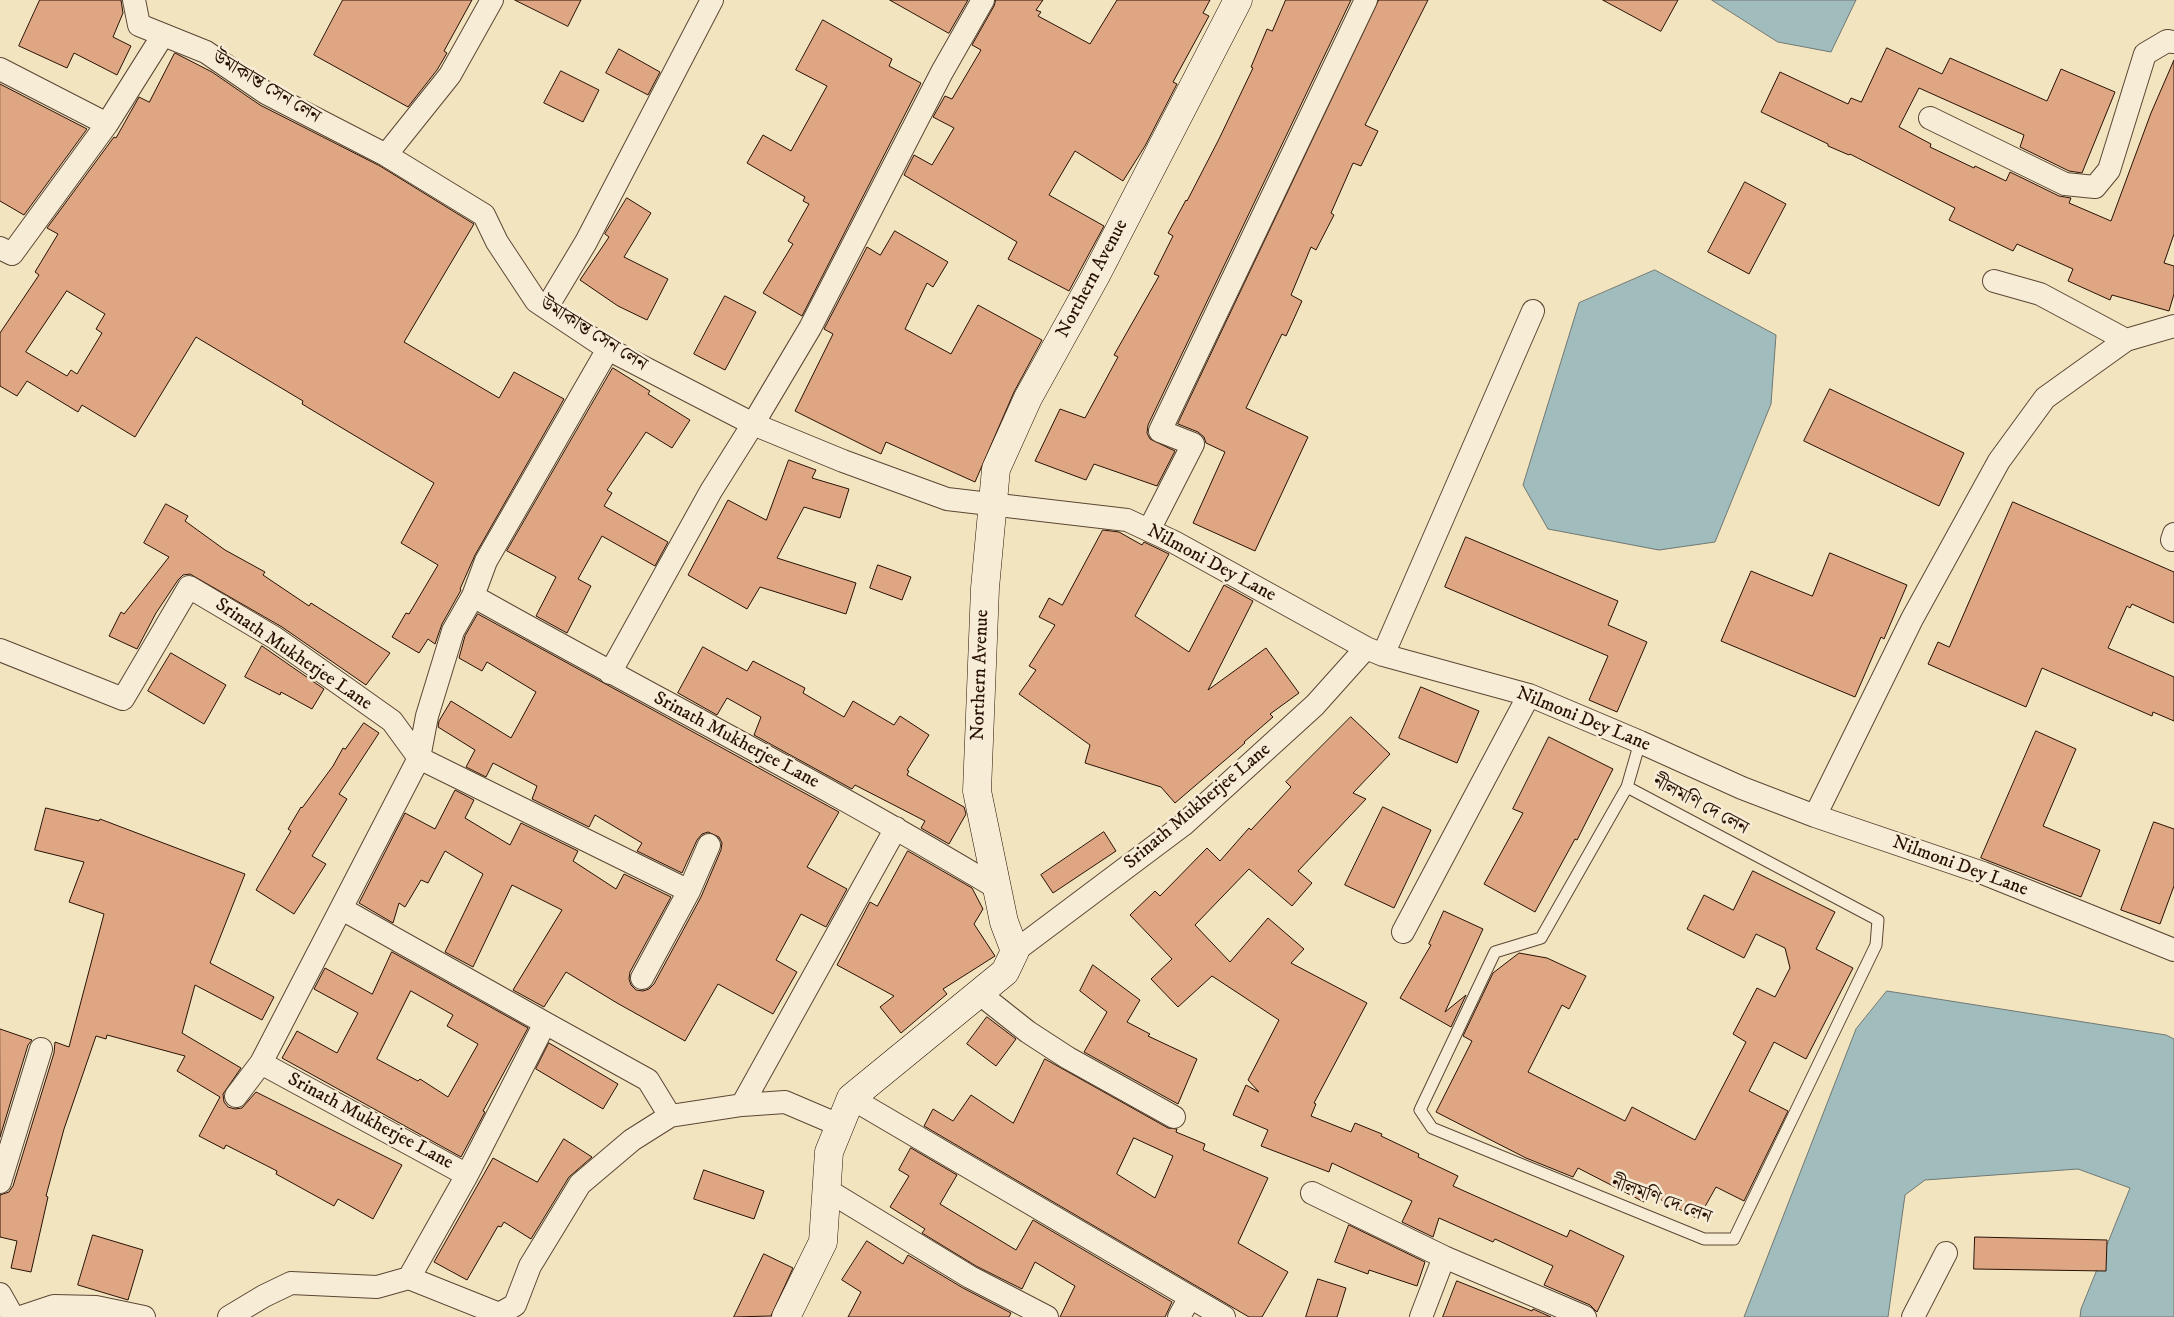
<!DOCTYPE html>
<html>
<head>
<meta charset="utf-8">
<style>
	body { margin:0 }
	canvas { display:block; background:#f3e4c0 }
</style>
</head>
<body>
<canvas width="2174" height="1317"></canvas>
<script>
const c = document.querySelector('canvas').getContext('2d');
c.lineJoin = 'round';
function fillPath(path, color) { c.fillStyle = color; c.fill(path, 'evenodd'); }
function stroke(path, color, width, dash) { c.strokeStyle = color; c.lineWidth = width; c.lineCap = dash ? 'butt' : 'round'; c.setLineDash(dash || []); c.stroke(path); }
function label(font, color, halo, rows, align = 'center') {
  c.font = font + ' "IM FELL DW Pica","Noto Serif Bengali",serif'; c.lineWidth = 5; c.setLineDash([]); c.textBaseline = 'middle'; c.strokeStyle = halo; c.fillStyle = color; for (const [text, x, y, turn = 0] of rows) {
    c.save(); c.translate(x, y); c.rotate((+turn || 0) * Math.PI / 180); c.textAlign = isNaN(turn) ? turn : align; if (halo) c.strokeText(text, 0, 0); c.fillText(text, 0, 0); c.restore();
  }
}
const water = new Path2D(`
	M 1712,0 L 1856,0 L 1831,52 L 1778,42 Z
	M 1655,270 L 1776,335 L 1771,404 L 1715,542 L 1659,550 L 1548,529 L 1523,485 L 1579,303 Z
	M 1887,991 L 2166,1035 L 2174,1039 L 2174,1317 L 2080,1317 L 2081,1309 L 2130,1188 L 2078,1169 L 1925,1180 L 1905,1195 L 1888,1317 L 1744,1317 L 1856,1029 Z`);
const building = new Path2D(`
	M 40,0 L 121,0 L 123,13 L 113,37 L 131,46 L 117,75 L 74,53 L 67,68 L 19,46 Z
	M 343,0 L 472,0 L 444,51 L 447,53 L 437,70 L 408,107 L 314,55 Z
	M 515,0 L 581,0 L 568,26 Z
	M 890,0 L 968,0 L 949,33 Z
	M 996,0 L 1043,0 L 1036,10 L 1041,12 L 1038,16 L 1090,44 L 1117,0 L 1210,0 L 1203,13 L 1209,16 L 1173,82 L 1177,84 L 1145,146 L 1123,181 L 1075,151 L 1049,195 L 1104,226 L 1069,291 L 1008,259 L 1017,242 L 904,175 L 914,155 L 932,165 L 954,128 L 933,117 L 945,96 L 952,99 L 981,50 L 972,45 L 994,6 Z
	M 1286,0 L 1351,0 L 1148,425 L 1147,433 L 1150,439 L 1175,451 L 1157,486 L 1094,464 L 1086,480 L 1035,461 L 1060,409 L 1085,418 L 1118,357 L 1114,355 L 1159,276 L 1154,274 L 1173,236 L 1168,233 L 1186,200 L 1187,201 L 1219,139 L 1253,68 L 1251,67 L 1267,29 L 1272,31 Z
	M 1379,0 L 1428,0 L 1365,125 L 1378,131 L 1361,166 L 1353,163 L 1331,213 L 1334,215 L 1316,250 L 1311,247 L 1291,295 L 1302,301 L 1286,336 L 1282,334 L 1246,408 L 1308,437 L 1255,551 L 1193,523 L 1225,452 L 1206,443 L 1204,437 L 1198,432 L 1178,424 Z
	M 1603,0 L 1678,0 L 1661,31 Z
	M 823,20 L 892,59 L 889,66 L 921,83 L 802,316 L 763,293 L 793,244 L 788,241 L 809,204 L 803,201 L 805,197 L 747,163 L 763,135 L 791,151 L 827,86 L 796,70 Z
	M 1887,48 L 1942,74 L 1950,58 L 2047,101 L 2061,69 L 2115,92 L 2082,173 L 2069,171 L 2020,147 L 2024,135 L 1919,88 L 1899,127 L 1931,144 L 1930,147 L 1974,168 L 1975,166 L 2006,181 L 2010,172 L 2059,196 L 2071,198 L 2069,203 L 2111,221 L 2151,113 L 2174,60 L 2174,234 L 2164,263 L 2174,266 L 2174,294 L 2169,311 L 2112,295 L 2110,300 L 2068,281 L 2073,269 L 2017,244 L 2013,251 L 1949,220 L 1955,208 L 1850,154 L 1849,155 L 1828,146 L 1828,144 L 1761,112 L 1780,72 L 1848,104 L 1851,98 L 1861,102 Z
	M 619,49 L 660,72 L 648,95 L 606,73 Z
	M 175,53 L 212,72 L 260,105 L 380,166 L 474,224 L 404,342 L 499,398 L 514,372 L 564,399 L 475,555 L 460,589 L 461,590 L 442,624 L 435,644 L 428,639 L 419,653 L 392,637 L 406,613 L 409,614 L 438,565 L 401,543 L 434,483 L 302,404 L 303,401 L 196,337 L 135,437 L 82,405 L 78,412 L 27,381 L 17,396 L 0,386 L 0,333 L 39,275 L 35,272 L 58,234 L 47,228 L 114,137 L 116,138 L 139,97 L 149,102 ZM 67,291 L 105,314 L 96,329 L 102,333 L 77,374 L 71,370 L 67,376 L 26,352 Z
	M 561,71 L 599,90 L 583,122 L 544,103 Z
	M 0,84 L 87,129 L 24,215 L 0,201 Z
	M 1745,182 L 1786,204 L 1749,274 L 1708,252 Z
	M 627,198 L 651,213 L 624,257 L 668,279 L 647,320 L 618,306 L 580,280 L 609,237 L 605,234 Z
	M 895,231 L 948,262 L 933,287 L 927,283 L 905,329 L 951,354 L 978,305 L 1042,340 L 1014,392 L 975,482 L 886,442 L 881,454 L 795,411 L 833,334 L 824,329 L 867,247 L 880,255 Z
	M 725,296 L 756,312 L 725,370 L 694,354 Z
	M 613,368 L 650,391 L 648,394 L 690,420 L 672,448 L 646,432 L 607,490 L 612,493 L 604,506 L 668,542 L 655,566 L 602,536 L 578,579 L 591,586 L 567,633 L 536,616 L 556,577 L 507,551 Z
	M 1830,389 L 1964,453 L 1939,506 L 1804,441 Z
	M 789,460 L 816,470 L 812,478 L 849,489 L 840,518 L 804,507 L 777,558 L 856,583 L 846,614 L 760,587 L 747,609 L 688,575 L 728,500 L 766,520 Z
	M 2013,502 L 2174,572 L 2174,623 L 2132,604 L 2130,608 L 2127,606 L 2108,648 L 2174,677 L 2174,721 L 2153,712 L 2152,716 L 2042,668 L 2026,707 L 1928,664 L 1938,642 L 1949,647 Z
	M 166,504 L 188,516 L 185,521 L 225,550 L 265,572 L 263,575 L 309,606 L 311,603 L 390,653 L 366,685 L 282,627 L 190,574 L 183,575 L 178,580 L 156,613 L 137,649 L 109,636 L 121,612 L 124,614 L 169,557 L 144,543 Z
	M 1103,530 L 1119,532 L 1142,545 L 1144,542 L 1169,554 L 1135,616 L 1189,652 L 1224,585 L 1253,601 L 1208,690 L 1266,648 L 1299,693 L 1270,714 L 1273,717 L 1244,742 L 1245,743 L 1175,803 L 1161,787 L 1085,763 L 1090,745 L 1019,694 L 1036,670 L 1029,666 L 1055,625 L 1039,617 L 1049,598 L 1062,605 Z
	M 1466,537 L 1618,601 L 1608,625 L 1647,642 L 1617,712 L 1589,700 L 1608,656 L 1445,587 Z
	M 1830,553 L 1907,585 L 1884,639 L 1881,637 L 1855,697 L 1721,641 L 1751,571 L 1812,596 Z
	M 878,565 L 911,577 L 902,600 L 870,588 Z
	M 478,614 L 839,812 L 807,867 L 847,889 L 826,927 L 801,914 L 776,960 L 797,972 L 773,1014 L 718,984 L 685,1041 L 617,1003 L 566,972 L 544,1007 L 513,990 L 562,910 L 512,885 L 473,967 L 445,952 L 483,874 L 445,851 L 428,883 L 421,880 L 405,907 L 399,903 L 393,923 L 359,903 L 405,813 L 435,829 L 455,790 L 474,800 L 465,818 L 510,845 L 521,823 L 578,851 L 573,861 L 616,889 L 624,874 L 671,897 L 630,972 L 629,979 L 631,985 L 636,990 L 643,991 L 649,989 L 654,984 L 701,897 L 721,850 L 722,843 L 719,837 L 708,832 L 702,834 L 697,840 L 682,873 L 637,851 L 642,843 L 595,815 L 589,827 L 532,799 L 537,786 L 493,763 L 486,777 L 466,767 L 475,750 L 438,727 L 439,721 L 451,701 L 511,738 L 536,692 L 487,662 L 482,671 L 459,658 L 465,636 Z
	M 262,646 L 324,689 L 312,709 L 281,692 L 280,695 L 245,677 Z
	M 703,647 L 747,671 L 753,661 L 805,688 L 803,693 L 844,717 L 853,701 L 894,725 L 900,716 L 929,735 L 907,770 L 909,771 L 907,775 L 964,807 L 966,814 L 949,844 L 921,828 L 925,821 L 855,785 L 852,789 L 754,735 L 761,717 L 727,698 L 717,715 L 678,693 Z
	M 171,653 L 226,685 L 204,724 L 148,691 Z
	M 1421,687 L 1479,711 L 1457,763 L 1399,738 Z
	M 1351,717 L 1390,754 L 1353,793 L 1366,799 L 1298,871 L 1312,883 L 1292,906 L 1249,869 L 1195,925 L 1230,962 L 1268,918 L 1304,949 L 1291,963 L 1367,1003 L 1314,1103 L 1316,1104 L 1311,1116 L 1351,1132 L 1355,1123 L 1382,1134 L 1381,1136 L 1419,1154 L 1418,1157 L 1458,1176 L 1453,1186 L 1567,1237 L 1570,1230 L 1624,1256 L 1597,1312 L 1590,1305 L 1544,1285 L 1553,1266 L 1495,1239 L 1493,1242 L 1439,1218 L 1433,1237 L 1402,1222 L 1412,1201 L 1332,1163 L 1329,1172 L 1261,1146 L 1268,1130 L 1233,1115 L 1246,1085 L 1259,1092 L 1248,1080 L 1279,1020 L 1212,976 L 1178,1007 L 1151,979 L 1172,959 L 1130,915 L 1155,891 L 1160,896 L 1207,848 L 1220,861 L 1249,828 L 1251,830 L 1291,787 L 1286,782 Z
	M 364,723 L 379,733 L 339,794 L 347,799 L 312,856 L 326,864 L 294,914 L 256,890 L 291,831 L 288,829 L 301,807 L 302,808 L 333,766 L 343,748 L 345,749 Z
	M 2036,731 L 2076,749 L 2043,826 L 2100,850 L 2081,897 L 1981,858 Z
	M 1549,737 L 1613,769 L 1577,840 L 1575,839 L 1535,912 L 1484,884 L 1523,813 L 1513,809 Z
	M 1383,807 L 1431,830 L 1394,908 L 1345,885 Z
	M 46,808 L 99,821 L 100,819 L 245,874 L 210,963 L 274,997 L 262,1020 L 195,985 L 182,1033 L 241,1068 L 223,1094 L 224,1102 L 228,1107 L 235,1109 L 242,1108 L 256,1092 L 402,1165 L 373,1219 L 338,1199 L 334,1206 L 276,1174 L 277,1171 L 226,1145 L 224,1149 L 199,1136 L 220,1097 L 177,1071 L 185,1056 L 107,1035 L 106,1039 L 96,1036 L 64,1129 L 46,1196 L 48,1197 L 31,1272 L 11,1268 L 17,1241 L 0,1237 L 0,1195 L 9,1192 L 13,1186 L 54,1053 L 55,1042 L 69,1047 L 104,914 L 69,902 L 84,862 L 35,850 Z
	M 2154,822 L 2174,829 L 2174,886 L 2160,924 L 2121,910 Z
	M 1104,832 L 1116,851 L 1053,893 L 1041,875 Z
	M 908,851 L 972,888 L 983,909 L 974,924 L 995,956 L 943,989 L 947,994 L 901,1033 L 880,1007 L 894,996 L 837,965 L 870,902 L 877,906 Z
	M 1753,871 L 1835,912 L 1816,949 L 1853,968 L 1806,1059 L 1774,1042 L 1749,1091 L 1788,1111 L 1744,1201 L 1716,1187 L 1698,1219 L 1648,1193 L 1644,1202 L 1578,1168 L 1573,1177 L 1526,1158 L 1436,1112 L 1472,1041 L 1463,1036 L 1493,973 L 1519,953 L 1547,958 L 1586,976 L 1569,1009 L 1562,1005 L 1528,1072 L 1625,1121 L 1632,1107 L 1695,1140 L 1746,1042 L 1733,1034 L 1757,988 L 1775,997 L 1790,968 L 1785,948 L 1756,934 L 1744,958 L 1687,929 L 1704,895 L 1733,910 Z
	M 1444,911 L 1483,929 L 1445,1012 L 1466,995 L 1451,1027 L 1400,998 L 1431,945 L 1429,944 Z
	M 392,952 L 528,1028 L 483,1111 L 485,1112 L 461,1157 L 282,1058 L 297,1031 L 337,1053 L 358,1013 L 314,989 L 325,968 L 372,994 ZM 411,991 L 453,1015 L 447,1026 L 478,1044 L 448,1097 L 420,1079 L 418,1081 L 377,1059 Z
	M 1093,965 L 1140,1000 L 1127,1022 L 1150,1034 L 1148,1036 L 1197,1059 L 1178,1104 L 1084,1052 L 1107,1012 L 1080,991 Z
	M 987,1017 L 1016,1039 L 996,1066 L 967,1044 Z
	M 0,1029 L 32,1040 L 28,1045 L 0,1137 Z
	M 549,1043 L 618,1084 L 603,1109 L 536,1069 Z
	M 1045,1059 L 1168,1128 L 1177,1129 L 1176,1132 L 1205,1144 L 1203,1150 L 1268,1178 L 1238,1243 L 1288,1272 L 1262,1317 L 1249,1317 L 924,1126 L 933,1109 L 953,1121 L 971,1095 L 1013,1123 ZM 1134,1138 L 1173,1156 L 1155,1198 L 1117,1174 Z
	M 564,1139 L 592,1157 L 569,1177 L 531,1239 L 504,1222 L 501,1227 L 498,1226 L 467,1280 L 434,1262 L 493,1158 L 537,1182 Z
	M 911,1148 L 957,1175 L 940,1204 L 1016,1250 L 1033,1220 L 1172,1302 L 1165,1317 L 1060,1317 L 1075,1286 L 1035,1262 L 1022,1289 L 976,1266 L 922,1233 L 925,1229 L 890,1207 L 909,1176 L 899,1170 Z
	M 704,1170 L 764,1191 L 754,1219 L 694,1199 Z
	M 1349,1225 L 1425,1262 L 1417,1286 L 1369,1270 L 1368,1274 L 1335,1262 Z
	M 93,1235 L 143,1250 L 128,1300 L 78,1285 Z
	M 1975,1237 L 2107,1240 L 2106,1271 L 1974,1269 Z
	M 867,1241 L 903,1264 L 908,1255 L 963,1288 L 1011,1313 L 1009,1317 L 848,1317 L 861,1292 L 842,1280 Z
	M 764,1254 L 793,1268 L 771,1316 L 734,1317 Z
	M 1318,1279 L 1346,1288 L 1337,1317 L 1306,1317 Z
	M 1457,1281 L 1532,1311 L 1533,1309 L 1551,1317 L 1443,1317 Z`);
const lane = new Path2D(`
	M 1627,787 L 1878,920 L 1876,945 L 1734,1239 L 1704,1239 L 1432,1128 L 1420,1110 L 1495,952 L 1541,938 L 1627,787 L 1640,742`);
const street = new Path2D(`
	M 134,0 L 139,25 L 206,52 L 266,93 L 386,155 L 484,215 L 497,242 L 536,301 L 608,349 L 753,424 L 843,461 L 947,499 L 1127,520 L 1174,542 L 1366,648 L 1383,655 L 1529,695 L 1640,742 L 1742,788 L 1815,816 L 1983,873 L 2174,950
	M 0,69 L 107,124
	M 1930,118 L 2065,184 L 2095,187 L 2109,170 L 2145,54 L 2167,41 L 2174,42
	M 386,155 L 450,75 L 492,0
	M 0,248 L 12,254 L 107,124 L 163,35
	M 1994,281 L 2040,294 L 2126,340
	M 547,307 L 586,242 L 712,0
	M 608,349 L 486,561 L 473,596 L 453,631 L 427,716 L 419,758 L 689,891
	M 1149,530 L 1193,444 L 1160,431 L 1366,0
	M 2172,540 L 2174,534
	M 473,596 C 647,694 826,785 997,888
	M 0,650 L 123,699 L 189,587 L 275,638 L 392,721 L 419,758 L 261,1063 L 236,1096
	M 1383,655 L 1533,311
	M 610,673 L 711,491 L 753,424 L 810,328 L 942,72 L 983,0
	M 1815,816 L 1912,619 L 1999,461 L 2045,398 L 2126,340 L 2174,326
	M 1403,932 L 1529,695
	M 1015,951 L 1183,825 L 1315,705 L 1366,648
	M 642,978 L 689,891 L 709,845
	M 980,994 L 1028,1032 L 1068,1058 L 1174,1117
	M 545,1023 L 648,1080 L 670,1116
	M 261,1063 L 467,1175 L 545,1023 L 342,909
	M 851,1098 L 1224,1317
	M 742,1105 L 896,828
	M 0,1182 L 41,1049
	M 827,1190 L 970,1277 L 1047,1317
	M 1312,1193 L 1444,1257 L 1421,1317
	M 1444,1257 L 1585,1317
	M 409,1278 L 467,1175
	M 0,1294 L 13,1317
	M 21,1317 L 54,1306 L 96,1307 L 144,1317
	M 229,1317 L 264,1296 L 291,1283 L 377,1287 L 409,1278 L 499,1314 L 515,1305 L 530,1266 L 580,1184 L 632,1140 L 670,1116 L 742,1105 L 785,1102 L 839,1125
	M 1179,1317 L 1190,1297
	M 1913,1317 L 1946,1253`);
const secondary = new Path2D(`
	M 786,1317 L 823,1242 L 829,1152 L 851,1098 L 1005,972 L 1015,951 L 1004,922 L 977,791 L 985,588 L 996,469 L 1028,398 L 1095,277 L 1238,0`);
const streetNames = [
	["উমাকান্ত সেন লেন",266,88,31],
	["Northern Avenue",1093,279,-62],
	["উমাকান্ত সেন লেন",593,335,32],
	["Nilmoni Dey Lane",1211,564,28],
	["Srinath Mukherjee Lane",293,655,34],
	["Northern Avenue",981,675,-88],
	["Nilmoni Dey Lane",1583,720,22],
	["Srinath Mukherjee Lane",736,741,28],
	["নীলমণি দে লেন",1700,806,28],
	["Srinath Mukherjee Lane",1198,807,-40],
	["Nilmoni Dey Lane",1960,867,20],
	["Srinath Mukherjee Lane",370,1122,28],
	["নীলমণি দে লেন",1661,1201,20]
];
fillPath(water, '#a0bcbc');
stroke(water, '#707873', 1);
fillPath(building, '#dea682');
stroke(building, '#291205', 1);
stroke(lane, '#5c4634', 13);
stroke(street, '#5c4634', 24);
stroke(secondary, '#291205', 29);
stroke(lane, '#f7edd6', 11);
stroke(street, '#f7edd6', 22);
stroke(secondary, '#f7edd6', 28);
label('19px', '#291205', '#f7edd6', streetNames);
</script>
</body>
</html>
